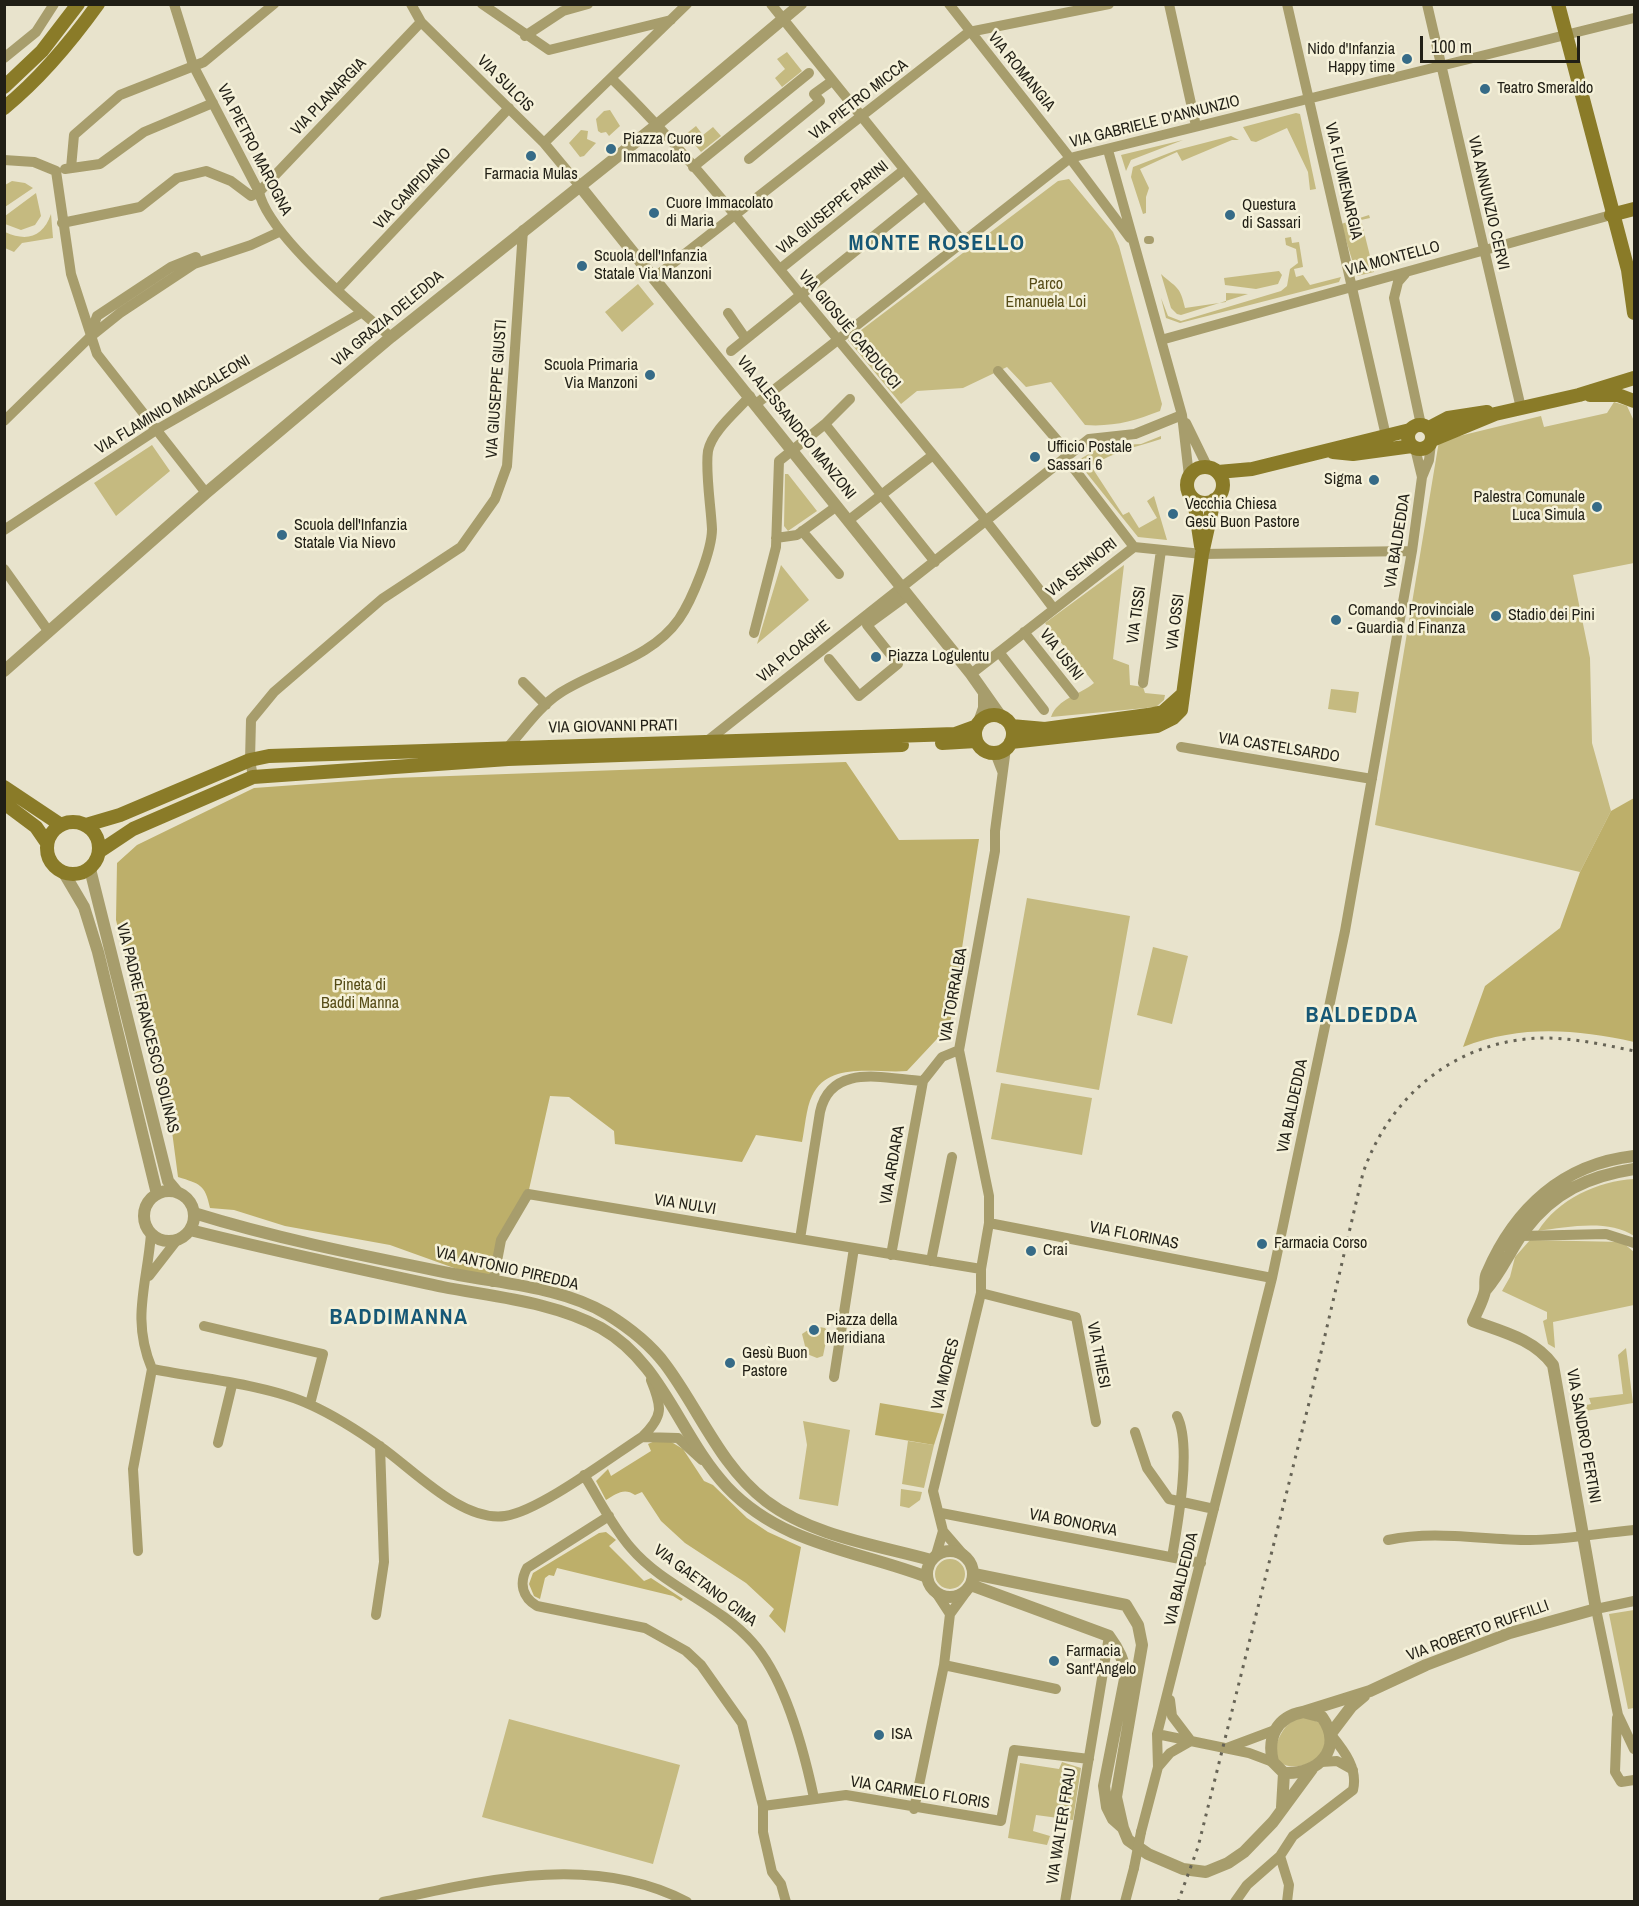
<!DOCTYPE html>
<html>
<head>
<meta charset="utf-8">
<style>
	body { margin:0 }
	#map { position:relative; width:1639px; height:1906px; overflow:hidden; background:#e8e3cc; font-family:"Archivo Narrow",sans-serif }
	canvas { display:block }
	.frame { position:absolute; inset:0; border:6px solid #211f16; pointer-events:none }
	.scale { position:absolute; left:1420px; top:36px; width:160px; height:27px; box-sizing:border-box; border:3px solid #211f16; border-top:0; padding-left:8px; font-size:18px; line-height:21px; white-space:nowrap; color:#211f16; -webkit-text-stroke:4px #f5f1d9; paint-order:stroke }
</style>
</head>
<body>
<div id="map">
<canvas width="1639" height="1906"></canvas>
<div class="frame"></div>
<div class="scale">100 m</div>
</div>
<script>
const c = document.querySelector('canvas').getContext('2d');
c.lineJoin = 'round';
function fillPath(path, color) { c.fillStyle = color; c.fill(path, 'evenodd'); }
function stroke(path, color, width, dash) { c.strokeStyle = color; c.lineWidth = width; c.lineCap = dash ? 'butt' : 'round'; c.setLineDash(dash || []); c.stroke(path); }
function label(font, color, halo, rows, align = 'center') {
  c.font = font + ' "Archivo Narrow",sans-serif'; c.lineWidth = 5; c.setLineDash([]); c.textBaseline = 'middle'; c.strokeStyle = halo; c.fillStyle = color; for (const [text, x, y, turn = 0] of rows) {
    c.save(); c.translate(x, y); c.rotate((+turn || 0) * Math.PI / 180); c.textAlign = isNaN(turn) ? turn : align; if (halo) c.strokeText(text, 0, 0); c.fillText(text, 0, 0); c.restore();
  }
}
const green = new Path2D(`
	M 787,52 L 802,71 L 782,87 L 775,78 L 785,69 L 777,59 Z
	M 610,110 L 620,126 L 609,136 L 606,132 L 601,133 L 598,131 L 596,119 L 604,111 Z
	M 1296,113 L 1300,114 L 1316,189 L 1310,190 L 1308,172 L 1287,128 L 1256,142 L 1251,141 L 1243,127 Z
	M 696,126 L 703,135 L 713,127 L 721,136 L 701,152 L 686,134 Z
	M 581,130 L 588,131 L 587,139 L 596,143 L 584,156 L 580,157 L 569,143 Z
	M 1231,136 L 1239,140 L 1232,140 L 1182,161 L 1177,152 L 1140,169 L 1149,188 L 1146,197 L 1146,213 L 1143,214 L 1131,177 L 1133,167 L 1177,150 Z
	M 1183,140 L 1131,160 L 1126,171 L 1121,155 Z
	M 1069,179 L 1113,232 L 1119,246 L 1162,404 L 1160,411 C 1134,421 1113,427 1085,425 L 1051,382 L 1026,387 L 1007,367 L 963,388 L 917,391 L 901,404 L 848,340 L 1058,181 Z
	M 12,181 L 25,183 L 33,188 L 5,207 L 5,185 Z
	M 36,193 L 41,216 L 35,225 L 21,230 L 5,224 L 5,216 Z
	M 51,214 L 53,238 L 22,243 L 14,252 L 5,248 L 5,232 C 27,242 43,237 51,214 Z
	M 1369,215 L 1370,218 L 1361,220 L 1374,272 L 1357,276 L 1341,224 Z
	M 1291,237 L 1292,243 L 1299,242 L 1303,267 L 1294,269 L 1296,277 L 1303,275 L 1310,285 L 1341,277 L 1339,282 L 1180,323 L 1166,318 L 1161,298 L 1168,316 L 1181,321 L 1281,291 L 1287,286 L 1290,269 L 1298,263 L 1296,249 L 1286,245 L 1285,238 Z
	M 1279,271 L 1282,275 L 1278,284 L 1256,289 L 1225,285 L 1224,278 Z
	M 1161,274 C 1176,288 1180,285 1185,308 L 1226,302 L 1226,293 L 1248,294 L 1181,315 L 1177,314 L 1171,308 Z
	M 638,284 L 654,304 L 622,332 L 605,312 Z
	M 1614,402 L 1627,406 L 1634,421 L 1634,563 L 1573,575 L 1590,658 L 1592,743 L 1611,811 L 1580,872 L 1375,825 L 1439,441 L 1541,416 L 1544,427 L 1607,413 Z
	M 1161,436 L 1161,439 C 1135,447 1114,452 1091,466 L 1123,515 L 1129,512 L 1139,528 L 1157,518 L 1147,501 L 1154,496 L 1167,540 L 1138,537 L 1077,461 L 1102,446 L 1141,444 Z
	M 152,445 L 170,471 L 116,516 L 94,483 Z
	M 785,474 L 788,474 L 817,511 L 788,531 L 784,526 Z
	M 781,565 L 809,600 L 757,644 Z
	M 1124,565 L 1113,659 L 1129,665 L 1130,685 L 1143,687 L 1145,693 L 1165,695 L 1164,700 L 1156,707 L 1051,717 C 1057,699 1081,694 1094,683 L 1045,623 Z
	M 1331,689 L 1359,692 L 1356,713 L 1328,709 Z
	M 1027,898 L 1130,916 L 1099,1090 L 996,1072 Z
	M 1153,947 L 1188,956 L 1172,1024 L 1137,1015 Z
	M 1001,1083 L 1092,1098 L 1082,1155 L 991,1139 Z
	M 1634,1179 L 1634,1236 C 1609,1219 1567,1227 1538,1231 C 1558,1199 1598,1181 1634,1179 Z
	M 1530,1240 L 1622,1242 L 1634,1252 L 1634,1305 L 1553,1322 L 1555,1348 L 1548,1344 L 1543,1321 L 1547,1319 L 1547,1312 L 1502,1291 L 1510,1277 L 1515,1257 Z
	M 814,1326 L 825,1328 L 828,1332 L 823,1356 L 817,1358 L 807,1354 L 802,1334 Z
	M 1626,1348 L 1633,1403 L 1574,1413 L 1572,1408 L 1591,1404 L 1589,1398 L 1623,1394 L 1618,1355 Z
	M 803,1421 L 850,1430 L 838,1506 L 799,1499 L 807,1445 Z
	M 908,1441 L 934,1445 L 924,1488 L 902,1484 Z
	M 901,1489 L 922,1492 L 920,1500 L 909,1508 L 900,1506 Z
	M935 1574a15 15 0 1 1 30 0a15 15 0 1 1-30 0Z
	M 1634,1610 L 1634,1708 L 1628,1709 L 1609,1614 Z
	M 1304,1717 L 1321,1723 C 1345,1772 1258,1782 1278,1740 C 1284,1727 1289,1721 1304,1717 Z
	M 509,1719 L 680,1765 L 653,1864 L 482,1817 Z
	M 1062,1762 L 1081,1768 L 1073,1820 L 1036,1815 L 1033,1831 L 1050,1836 L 1047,1845 L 1008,1838 L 1020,1763 L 1059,1769 Z`);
const forest = new Path2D(`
	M 846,762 L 899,840 L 979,839 L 950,1025 L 907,1071 C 876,1074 829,1060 812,1096 C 806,1108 805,1128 802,1142 L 756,1135 L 742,1162 L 615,1144 L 614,1131 L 569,1097 L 550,1096 L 528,1194 L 508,1226 L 493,1282 L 390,1245 L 285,1226 L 234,1210 L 210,1208 C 205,1184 200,1184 178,1177 L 168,1101 L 146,1041 L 116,920 L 117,863 L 137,845 L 254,788 L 393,778 Z
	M 1634,798 L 1634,1042 C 1575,1029 1520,1025 1463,1047 L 1485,986 L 1560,928 L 1580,872 L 1611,811 Z
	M 880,1403 L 944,1414 L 934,1445 L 875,1435 Z
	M 657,1440 L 668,1440 L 683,1449 L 704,1481 L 713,1485 L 747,1518 L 768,1532 L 801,1547 L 785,1633 L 769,1616 L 774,1609 L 746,1583 L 685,1543 L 661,1521 L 642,1492 L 635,1495 C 624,1487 616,1494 606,1500 L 596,1481 L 608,1469 L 611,1476 L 651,1451 L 648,1444 Z
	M 606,1532 L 616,1540 L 609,1546 L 644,1581 L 651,1578 L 683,1599 L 681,1601 L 673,1596 L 557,1568 L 554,1576 L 549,1575 L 545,1578 L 540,1599 L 534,1596 L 529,1584 L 533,1573 L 599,1533 Z`);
const pedestrian = new Path2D(`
	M 1148,240 L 1150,240`);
const minor = new Path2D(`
	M 174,4 L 193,65 L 259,192 C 268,234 356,308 391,337
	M 411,4 L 421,22 L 544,143 L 579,185
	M 482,4 L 549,50 L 671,20
	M 771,4 L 962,241
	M 949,4 L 1070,158 L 1130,238
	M 1169,4 L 1196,126
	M 1287,4 L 1386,436
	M 1427,4 L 1521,408
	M 525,36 L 563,11 L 588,4
	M 4,58 L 36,32 L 54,4
	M 611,78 C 680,145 739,220 800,294 C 886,397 973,501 1054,609
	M 544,143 L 687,4
	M 1108,150 L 1182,415 L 1189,476
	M 749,159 L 820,101 L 814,94 L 832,81
	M 4,160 L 34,162 L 56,171
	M 693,167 L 809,73
	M 71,168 L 74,135 L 120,95 L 204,62 L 274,4
	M 65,169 L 100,164 L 144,132 L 213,103
	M 56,171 L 71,274 L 97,354 L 206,493
	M 62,223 L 140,207 L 177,178 L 206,171 L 231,181 L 251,196 L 259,192 L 421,22
	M 780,269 L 904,170
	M 1405,274 L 1398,282 L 1394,298 L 1421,425
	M 654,278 L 969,32 L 1109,4
	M 338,289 L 509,108
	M 728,313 L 746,339
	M 90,336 L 97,316 L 171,267 L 196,257
	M 1161,340 L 1611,215
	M 731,351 L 925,195
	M 998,371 L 1069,454
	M 756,404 L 1070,158 L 1634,18
	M 4,421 L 90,337 L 120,313 L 194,264 L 251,245 L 279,232
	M 1186,423 L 1207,466
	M 825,424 L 850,399
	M 1415,448 L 1422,477
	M 1065,457 L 1134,547
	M 849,520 L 933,455
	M 4,530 L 156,430 L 361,313
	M 802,531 L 839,574
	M 776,538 L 797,535 L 837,506
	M 4,569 L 49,632
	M 1024,632 L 1074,695
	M 754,633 L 776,547 L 779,461 L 825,424 L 935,562
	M 999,652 L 1044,710
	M 829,659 L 859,696 L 898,664 L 867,625 L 908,595
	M 971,674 L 1134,547 L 1202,554 L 1412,551
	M 523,682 L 546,705
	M 1143,683 L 1161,550
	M 706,742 L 1089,439 L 1135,434 L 1182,415
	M 509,746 C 525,728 540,706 560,693 C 599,668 651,659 679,619 C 692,600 712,551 712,529 C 711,507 705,471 708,451 C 712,431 737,411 750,396
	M 1181,747 L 1372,779
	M 995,753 L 1002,771
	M 253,777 L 250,760 L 251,720 L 274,692 L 382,599 L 461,547 L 495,499 L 507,466 L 523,230
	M 989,1223 L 1272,1278
	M 151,1234 C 147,1285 131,1319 152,1369 C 198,1378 270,1385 311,1405 C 335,1416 360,1432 381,1447 C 415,1471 462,1522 505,1516 C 538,1512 611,1457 642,1437 C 664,1416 662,1407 651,1380
	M 1521,1236 L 1606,1234 L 1634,1243
	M 800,1239 L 820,1112 C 831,1062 885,1079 923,1081
	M 891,1255 L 923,1081 L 942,1057 L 959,1050
	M 931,1261 L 952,1157
	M 149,1276 L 177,1240
	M 493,1282 L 501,1240 L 528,1194 L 981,1269
	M 981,1293 L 1076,1317 L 1096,1422
	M 204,1326 L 323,1354 L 310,1404
	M 834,1377 L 854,1248
	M 1135,1432 L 1147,1468 L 1169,1499 L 1214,1509
	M 642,1437 L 678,1438 L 702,1460
	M 218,1443 L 232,1385
	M 584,1475 C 599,1499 612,1526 631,1548 C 664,1587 719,1604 753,1643 C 785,1679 804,1751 814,1798
	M 941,1513 L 1201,1563
	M 609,1516 L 527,1568 C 519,1583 522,1597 537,1606 L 645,1628 L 686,1651 L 701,1665 L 742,1723 L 763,1806 L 763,1832 L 772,1872 L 781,1884 L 786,1902
	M 943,1531 L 962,1553
	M 1388,1540 C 1436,1530 1481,1540 1530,1540 C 1565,1540 1599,1533 1634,1530
	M 138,1551 L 133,1469 L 152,1369
	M 936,1555 L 943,1531 L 933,1491 L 981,1293 L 981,1269 L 989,1223 L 989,1196 L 959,1050 L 995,851 L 995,831 L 1006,748
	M 1172,1557 C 1178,1523 1192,1445 1177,1416
	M 935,1591 L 950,1614
	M 1634,1601 L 1596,1609 L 1618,1715 L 1634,1749
	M 376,1615 L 384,1562 L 380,1446
	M 944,1665 L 1056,1689
	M 1170,1700 L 1172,1716 L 1191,1741
	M 1617,1718 L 1615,1772 L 1621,1782 L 1634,1780
	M 1157,1734 L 1249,1753 L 1273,1762
	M 1227,1748 L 1275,1730
	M 1321,1762 L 1337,1761 L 1353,1770
	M 1158,1767 L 1170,1753 L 1191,1741
	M 763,1806 L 846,1795 L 1001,1821 L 1014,1750 L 1089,1759
	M 914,1809 L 944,1665 L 950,1614 L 966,1592
	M 1141,1832 L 1158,1767 L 1157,1734 L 1272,1278 L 1345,931 L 1412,551 L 1422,477 L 1429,460 L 1431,444
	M 1280,1856 L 1289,1885 L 1287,1902
	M 383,1902 C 481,1881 592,1852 687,1902
	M 1065,1902 L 1109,1636
	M 1125,1902 L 1134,1868
	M 1235,1902 L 1247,1885 L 1280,1856 L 1293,1836 L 1353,1790 C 1358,1769 1345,1752 1332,1736`);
const tertiary = new Path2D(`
	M 579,185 L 971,674 L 1002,718
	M 4,671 L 206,493 L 391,337 L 658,124 L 801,4
	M 979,722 L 984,708 L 984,695
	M 90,869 L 168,1181 L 178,1193
	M 64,873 L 84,907 L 98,952 L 157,1194
	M144 1216a25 25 0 1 1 50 0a25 25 0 1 1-50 0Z
	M 194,1213 C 281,1240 370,1257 459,1275 C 506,1284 564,1288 607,1314 C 628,1327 650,1344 665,1364 C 699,1409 720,1466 766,1501 C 812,1536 877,1545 931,1560
	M 190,1230 C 274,1251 359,1269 443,1287 C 495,1297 554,1302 601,1328 C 663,1363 680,1437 727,1487 C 782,1545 856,1550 927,1577
	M 1485,1291 C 1502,1272 1510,1250 1525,1230 C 1553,1192 1589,1176 1634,1169
	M927 1574a23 23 0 1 1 46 0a23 23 0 1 1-46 0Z
	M 974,1574 L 1126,1605 L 1138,1625 L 1142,1645 L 1116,1797 L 1123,1828 L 1128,1840 L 1148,1854 L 1183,1869 L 1206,1872 L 1228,1863 L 1244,1852 L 1273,1822 L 1312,1769
	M 971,1585 L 1109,1636 C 1118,1648 1124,1659 1126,1674 L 1104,1786 L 1107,1807 L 1113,1819 L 1122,1827
	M 1303,1712 L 1370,1691 L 1426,1665 L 1510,1633 L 1596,1609 L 1553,1365 C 1534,1339 1503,1332 1473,1321 C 1477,1311 1483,1301 1485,1291 C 1486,1284 1484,1279 1487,1273 C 1515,1208 1563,1164 1634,1156
	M 1303,1712 L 1322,1717 C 1344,1748 1319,1775 1284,1773 L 1273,1762 C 1267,1738 1276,1717 1303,1712 Z
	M 1332,1732 L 1351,1707 L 1364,1696
	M 1282,1807 L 1284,1773`);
const secondary = new Path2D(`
	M 1558,4 L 1628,270 L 1634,313
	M 4,87 L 42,51 L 78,4
	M 4,108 C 41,78 70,43 98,4
	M 1611,215 L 1634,209
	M 1590,395 L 1618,395 L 1634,401
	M1408 437a12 12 0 1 1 24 0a12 12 0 1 1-24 0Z
	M 1429,428 L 1448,418 L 1487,412
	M 1432,440 L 1495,414 L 1579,395 L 1634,378
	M 1333,452 L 1353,454 L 1412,446
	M1187 485a18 18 0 1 1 36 0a18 18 0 1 1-36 0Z
	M 1218,472 L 1252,469 L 1410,430
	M 1194,500 L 1201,546
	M975 734a19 19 0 1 1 38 0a19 19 0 1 1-38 0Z
	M 1011,726 L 1045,729 L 1148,715 L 1163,712 L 1182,695
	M 1011,742 L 1157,726 L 1173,718 L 1181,710 L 1202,554 L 1214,500
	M 942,743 L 976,741
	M 4,787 L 61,825
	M 4,803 L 36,827 L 47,843
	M47 848a26 26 0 1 1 52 0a26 26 0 1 1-52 0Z
	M 86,825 L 120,815 L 250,760 L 269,756 L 955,734 L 977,726
	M 100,851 L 133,829 L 253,777 L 508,759 L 902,745`);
const rail = new Path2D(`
	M 1178,1902 L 1198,1847 L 1312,1391 L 1363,1173 C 1391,1092 1461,1037 1549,1038 C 1578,1039 1606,1045 1634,1051`);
const minorBridge = new Path2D(`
	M 1134,1868 L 1141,1832`);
const markers = [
	[1407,59,6,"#366b87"],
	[1485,89,6,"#366b87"],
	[611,149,6,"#366b87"],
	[531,156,6,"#366b87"],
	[654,213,6,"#366b87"],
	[1230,215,6,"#366b87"],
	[582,266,6,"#366b87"],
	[650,375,6,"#366b87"],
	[1035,457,6,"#366b87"],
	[1374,480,6,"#366b87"],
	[1597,507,6,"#366b87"],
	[1173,514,6,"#366b87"],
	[282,535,6,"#366b87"],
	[1496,616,6,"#366b87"],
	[1336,620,6,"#366b87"],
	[876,657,6,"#366b87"],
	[1262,1244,6,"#366b87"],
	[1031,1251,6,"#366b87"],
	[814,1330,6,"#366b87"],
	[730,1363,6,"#366b87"],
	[1054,1661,6,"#366b87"],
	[879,1735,6,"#366b87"]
];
const poiNames = [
	["Nido d'Infanzia",1395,50,"right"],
	["Happy time",1395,68,"right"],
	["Teatro Smeraldo",1497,89],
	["Piazza Cuore",623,140],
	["Immacolato",623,158],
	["Farmacia Mulas",531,175,"center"],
	["Cuore Immacolato",666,204],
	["di Maria",666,222],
	["Questura",1242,206],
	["di Sassari",1242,224],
	["Scuola dell'Infanzia",594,257],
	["Statale Via Manzoni",594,275],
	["Scuola Primaria",638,366,"right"],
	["Via Manzoni",638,384,"right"],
	["Ufficio Postale",1047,448],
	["Sassari 6",1047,466],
	["Sigma",1362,480,"right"],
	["Palestra Comunale",1585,498,"right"],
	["Luca Simula",1585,516,"right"],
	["Vecchia Chiesa",1185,505],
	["Gesù Buon Pastore",1185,523],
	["Scuola dell'Infanzia",294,526],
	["Statale Via Nievo",294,544],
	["Comando Provinciale",1348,611],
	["- Guardia d Finanza",1348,629],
	["Stadio dei Pini",1508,616],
	["Piazza Logulentu",888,657],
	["Farmacia Corso",1274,1244],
	["Crai",1043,1251],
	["Piazza della",826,1321],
	["Meridiana",826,1339],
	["Gesù Buon",742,1354],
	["Pastore",742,1372],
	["Farmacia",1066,1652],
	["Sant'Angelo",1066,1670],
	["ISA",891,1735]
];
const streetNames = [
	["VIA ROMANGIA",1021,72,51],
	["VIA SULCIS",505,84,45],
	["VIA PLANARGIA",329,97,-46],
	["VIA PIETRO MICCA",859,100,-38],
	["VIA GABRIELE D'ANNUNZIO",1155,122,-14],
	["VIA PIETRO MAROGNA",254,150,63],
	["VIA FLUMENARGIA",1343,181,77],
	["VIA CAMPIDANO",413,189,-47],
	["VIA ANNUNZIO CERVI",1488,203,77],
	["VIA GIUSEPPE PARINI",833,208,-39],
	["VIA MONTELLO",1393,259,-15],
	["VIA GRAZIA DELEDDA",388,319,-40],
	["VIA GIOSUÈ CARDUCCI",849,330,50],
	["VIA GIUSEPPE GIUSTI",497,389,-86],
	["VIA FLAMINIO MANCALEONI",173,405,-31],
	["VIA ALESSANDRO MANZONI",796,428,51],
	["VIA BALDEDDA",1398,541,-81],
	["VIA SENNORI",1082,568,-38],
	["VIA TISSI",1137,615,-82],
	["VIA OSSI",1176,622,-83],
	["VIA PLOAGHE",794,652,-39],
	["VIA USINI",1061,655,52],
	["VIA GIOVANNI PRATI",613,727,-1],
	["VIA CASTELSARDO",1279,748,9],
	["VIA TORRALBA",954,995,-80],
	["VIA PADRE FRANCESCO SOLINAS",147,1028,76],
	["VIA BALDEDDA",1293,1106,-78],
	["VIA ARDARA",893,1165,-80],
	["VIA NULVI",685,1205,9],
	["VIA FLORINAS",1134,1236,11],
	["VIA ANTONIO PIREDDA",507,1269,13],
	["VIA THIESI",1098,1355,79],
	["VIA MORES",946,1374,-76],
	["VIA SANDRO PERTINI",1583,1436,80],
	["VIA BONORVA",1073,1523,11],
	["VIA BALDEDDA",1182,1579,-76],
	["VIA GAETANO CIMA",705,1586,37],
	["VIA ROBERTO RUFFILLI",1478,1631,-20],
	["VIA CARMELO FLORIS",920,1793,9],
	["VIA WALTER FRAU",1062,1826,-81]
];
const parkNames = [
	["Parco",1046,285],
	["Emanuela Loi",1046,303],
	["Pineta di",360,986],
	["Baddi Manna",360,1004]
];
const districtNames = [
	["MONTE ROSELLO",937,244],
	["BALDEDDA",1362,1016],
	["BADDIMANNA",399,1318]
];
fillPath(green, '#c5ba80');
fillPath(forest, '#bdaf6a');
stroke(pedestrian, '#a79d6c', 8);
stroke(minor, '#a79d6c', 10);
stroke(tertiary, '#a79d6c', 12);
stroke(secondary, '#8a7b28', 14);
stroke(rail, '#676456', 3, [3, 6]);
stroke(minorBridge, '#a79d6c', 10);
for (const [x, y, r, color] of markers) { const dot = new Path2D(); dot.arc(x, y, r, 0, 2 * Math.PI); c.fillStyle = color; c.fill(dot); stroke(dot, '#f5f1d9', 2); }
label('16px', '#211f16', '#f5f1d9', poiNames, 'left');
label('16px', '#211f16', '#f5f1d9', streetNames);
label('16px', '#564c17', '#f5f1d9', parkNames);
c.letterSpacing = '1.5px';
label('bold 22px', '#165775', '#f5f1d9', districtNames);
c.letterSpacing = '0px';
</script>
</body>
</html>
